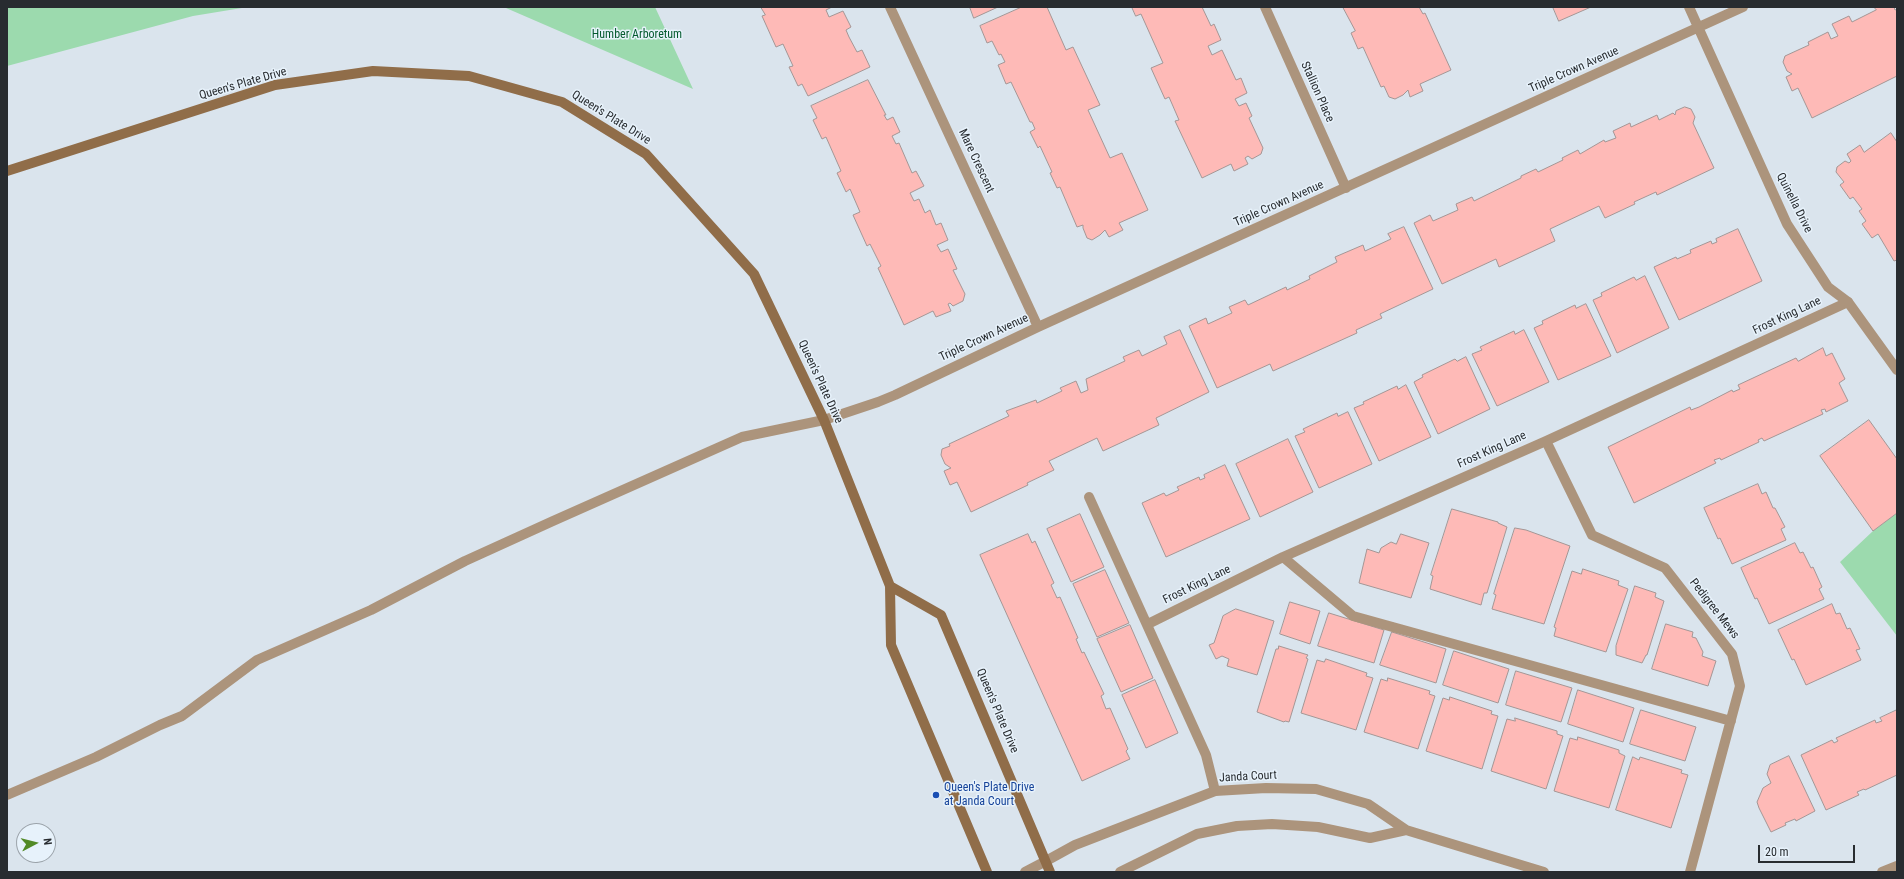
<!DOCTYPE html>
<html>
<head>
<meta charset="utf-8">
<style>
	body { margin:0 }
	#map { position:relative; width:1904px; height:879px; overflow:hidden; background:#dae4ed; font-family:"Roboto Condensed",sans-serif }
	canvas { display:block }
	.frame { position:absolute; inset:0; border:8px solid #282c30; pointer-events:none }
	.north { position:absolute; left:16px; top:823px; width:40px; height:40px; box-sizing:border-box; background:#e7f2fb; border:1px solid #9ba3aa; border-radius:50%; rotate:83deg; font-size:11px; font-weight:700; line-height:16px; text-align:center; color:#282c30 }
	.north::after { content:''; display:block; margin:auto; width:14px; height:18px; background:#528a26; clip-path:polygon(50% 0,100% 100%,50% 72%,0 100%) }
	.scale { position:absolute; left:1758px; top:845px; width:97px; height:18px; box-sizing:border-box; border:2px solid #282c30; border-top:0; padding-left:5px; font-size:12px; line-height:14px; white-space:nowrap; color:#282c30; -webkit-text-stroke:3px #e7f2fb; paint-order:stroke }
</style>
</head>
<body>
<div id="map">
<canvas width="1904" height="879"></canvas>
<div class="frame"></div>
<div class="north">N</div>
<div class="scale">20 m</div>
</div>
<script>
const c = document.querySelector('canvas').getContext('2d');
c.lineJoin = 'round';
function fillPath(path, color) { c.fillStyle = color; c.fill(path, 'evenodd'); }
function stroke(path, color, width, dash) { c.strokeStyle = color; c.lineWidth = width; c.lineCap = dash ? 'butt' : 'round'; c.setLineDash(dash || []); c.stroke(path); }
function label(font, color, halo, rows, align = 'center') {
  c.font = font + ' "Roboto Condensed",sans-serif'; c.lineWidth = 3; c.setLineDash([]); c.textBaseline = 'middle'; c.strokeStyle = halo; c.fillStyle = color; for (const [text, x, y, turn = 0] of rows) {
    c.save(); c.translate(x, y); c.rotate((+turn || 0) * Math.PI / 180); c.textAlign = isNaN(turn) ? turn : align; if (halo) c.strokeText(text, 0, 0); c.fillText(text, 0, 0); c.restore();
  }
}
const green = new Path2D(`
	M 7,7 L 248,7 L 193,16 L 7,66 Z
	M 500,7 L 655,7 L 693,89 L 506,8 Z
	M 1897,513 L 1897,636 L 1840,562 L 1873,531 Z`);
const building = new Path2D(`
	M 761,7 L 832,7 L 826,10 L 829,17 L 843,11 L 851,27 L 846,30 L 849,37 L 857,52 L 862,50 L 870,67 L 808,96 L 802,84 L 798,86 L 789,67 L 793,66 L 783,44 L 776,47 L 762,16 L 765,15 Z
	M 970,7 L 998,7 L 974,18 Z
	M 1022,7 L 1047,7 L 1066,50 L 1073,47 L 1100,105 L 1088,110 L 1110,158 L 1122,153 L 1148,210 L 1119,223 L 1123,230 L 1109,237 L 1105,230 L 1100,235 L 1092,240 L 1087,238 L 1083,228 L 1083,225 L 1077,227 L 1060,187 L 1057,188 L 1050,173 L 1052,172 L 1040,146 L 1038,148 L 1030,132 L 1035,129 L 1032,122 L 1030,122 L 1011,82 L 1006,84 L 998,65 L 1005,62 L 1001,54 L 999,55 L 992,41 L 987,43 L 980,26 Z
	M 1132,7 L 1202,7 L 1211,26 L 1214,24 L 1221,40 L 1208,46 L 1212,55 L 1222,50 L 1236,80 L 1241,78 L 1247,93 L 1235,99 L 1239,106 L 1246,103 L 1252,116 L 1249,118 L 1263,148 L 1261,154 L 1252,159 L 1248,156 L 1245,158 L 1248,164 L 1234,171 L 1231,164 L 1202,178 L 1175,121 L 1179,120 L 1169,97 L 1165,99 L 1151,68 L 1163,63 L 1141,14 L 1136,16 Z
	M 1343,7 L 1419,7 L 1423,14 L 1425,13 L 1451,70 L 1420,84 L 1423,91 L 1410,97 L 1408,90 L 1403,95 L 1395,99 L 1389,97 L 1384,86 L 1381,87 L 1363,47 L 1358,49 L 1351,33 L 1355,31 Z
	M 1553,7 L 1591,7 L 1559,21 Z
	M 1874,7 L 1894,7 L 1895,10 L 1897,9 L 1897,76 L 1812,118 L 1798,88 L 1792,91 L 1786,77 L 1792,74 L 1787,71 L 1783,62 L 1785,56 L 1809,45 L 1808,42 L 1828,32 L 1831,39 L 1838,36 L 1832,24 L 1849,16 L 1852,22 L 1876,10 Z
	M 868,80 L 886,115 L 884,115 L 887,120 L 893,117 L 900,132 L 892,136 L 896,144 L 899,143 L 912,173 L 916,171 L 924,186 L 910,193 L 914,201 L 919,199 L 925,213 L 930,210 L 936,225 L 941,223 L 948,240 L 937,245 L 941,252 L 948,249 L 957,269 L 953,270 L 965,294 L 963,301 L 953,306 L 950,303 L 948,304 L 951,311 L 936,317 L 933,311 L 904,325 L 878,268 L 881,266 L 870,244 L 867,246 L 853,215 L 860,212 L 850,189 L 846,192 L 837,173 L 841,171 L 826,137 L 822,139 L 813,120 L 817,118 L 811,106 Z
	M 1685,107 L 1691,109 L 1695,117 L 1693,123 L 1714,168 L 1657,195 L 1656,192 L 1634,202 L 1635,204 L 1605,218 L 1599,206 L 1550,229 L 1555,241 L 1499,267 L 1496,259 L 1442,284 L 1414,223 L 1430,215 L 1433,221 L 1458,210 L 1456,204 L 1472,197 L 1474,201 L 1521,178 L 1521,176 L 1536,169 L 1538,172 L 1563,160 L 1562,158 L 1578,150 L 1580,154 L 1604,140 L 1605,142 L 1616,138 L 1613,131 L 1630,123 L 1631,127 L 1657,115 L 1659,120 L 1673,113 L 1675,115 L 1676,111 Z
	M 1891,133 L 1897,142 L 1897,260 L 1894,261 L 1878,234 L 1872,238 L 1862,224 L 1866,221 L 1859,211 L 1862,209 L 1853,197 L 1850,199 L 1840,185 L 1844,182 L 1836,172 L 1837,167 L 1845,161 L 1849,163 L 1851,161 L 1847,154 L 1860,145 L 1864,152 Z
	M 1404,227 L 1433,289 L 1380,314 L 1382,318 L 1356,330 L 1357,333 L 1273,371 L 1270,364 L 1217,388 L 1189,326 L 1206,318 L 1208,324 L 1232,313 L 1229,307 L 1245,300 L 1248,305 L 1286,287 L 1287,290 L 1310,279 L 1309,276 L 1337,262 L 1335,257 L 1363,245 L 1365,251 L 1391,239 L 1388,234 Z
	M 1738,229 L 1762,281 L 1679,320 L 1654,267 L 1676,257 L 1677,259 L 1691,253 L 1690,250 L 1711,241 L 1712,244 L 1717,242 L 1716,239 Z
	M 1645,276 L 1669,328 L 1617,353 L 1593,300 L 1602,296 L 1601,293 L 1634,277 L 1636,280 Z
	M 1586,304 L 1611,356 L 1558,380 L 1534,328 L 1543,324 L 1542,321 L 1575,305 L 1576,308 Z
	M 1180,330 L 1209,392 L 1156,418 L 1159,425 L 1103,451 L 1097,438 L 1049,461 L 1054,470 L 1027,483 L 1028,485 L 971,512 L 957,482 L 950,485 L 944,471 L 951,468 L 945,464 L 941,455 L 942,449 L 950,446 L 949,444 L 1009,416 L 1006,411 L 1036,400 L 1037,403 L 1062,391 L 1060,388 L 1076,381 L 1081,393 L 1088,390 L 1086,379 L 1125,361 L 1123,357 L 1139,350 L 1142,356 L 1167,344 L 1164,337 Z
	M 1524,330 L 1549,382 L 1497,406 L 1472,354 L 1482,350 L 1480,347 L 1514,331 L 1515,334 Z
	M 1823,348 L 1826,356 L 1832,353 L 1845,379 L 1839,383 L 1848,401 L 1826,412 L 1825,409 L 1821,410 L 1823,414 L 1764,441 L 1762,438 L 1758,440 L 1759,442 L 1721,460 L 1720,458 L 1714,460 L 1716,463 L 1634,503 L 1608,447 L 1690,407 L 1691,410 L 1699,407 L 1732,390 L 1733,392 L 1740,389 L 1738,385 L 1796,358 L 1798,361 Z
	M 1466,357 L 1490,409 L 1438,434 L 1414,382 L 1423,377 L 1422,375 L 1455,359 L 1457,361 Z
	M 1406,385 L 1431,437 L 1379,461 L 1354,408 L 1364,404 L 1363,402 L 1397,386 L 1398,389 Z
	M 1348,412 L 1372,464 L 1319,488 L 1295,436 L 1305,432 L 1303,429 L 1337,413 L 1338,416 Z
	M 1869,420 L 1897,459 L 1897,513 L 1873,531 L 1820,456 Z
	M 1288,439 L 1313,492 L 1260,517 L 1236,464 Z
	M 1225,465 L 1250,519 L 1166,557 L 1142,503 L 1164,493 L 1166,496 L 1179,490 L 1177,487 L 1199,477 L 1200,480 L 1205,478 L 1204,475 Z
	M 1758,484 L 1762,494 L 1766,492 L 1773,508 L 1775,508 L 1785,527 L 1781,529 L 1786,540 L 1732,564 L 1720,538 L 1718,539 L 1704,508 Z
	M 1452,509 L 1498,522 L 1498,523 L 1507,527 L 1487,593 L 1484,593 L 1481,605 L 1430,589 L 1433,576 L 1431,575 Z
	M 1080,514 L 1104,567 L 1071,582 L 1047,529 Z
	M 1515,528 L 1526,530 L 1570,546 L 1544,624 L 1492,609 L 1496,595 L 1494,594 Z
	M 1028,534 L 1032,543 L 1035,541 L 1054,583 L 1051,585 L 1057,598 L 1060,597 L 1078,638 L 1076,639 L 1082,653 L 1084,652 L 1104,694 L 1101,696 L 1106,709 L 1110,708 L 1128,749 L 1126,751 L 1130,759 L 1082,781 L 980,555 Z
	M 1401,534 L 1429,543 L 1411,598 L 1359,583 L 1367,549 L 1379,553 L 1381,548 L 1391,542 L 1396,544 Z
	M 1795,543 L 1800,553 L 1803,552 L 1811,568 L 1813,567 L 1822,587 L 1819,589 L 1824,599 L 1769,624 L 1757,598 L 1755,599 L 1741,568 Z
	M 1583,569 L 1619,581 L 1618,585 L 1628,589 L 1606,652 L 1554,636 L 1556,628 L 1554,627 L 1572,571 L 1581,574 Z
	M 1105,570 L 1129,623 L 1097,637 L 1073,584 Z
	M 1635,586 L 1656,593 L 1655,597 L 1664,601 L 1647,655 L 1646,655 L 1642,663 L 1616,655 L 1616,646 Z
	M 1290,602 L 1320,611 L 1310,644 L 1280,634 Z
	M 1832,604 L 1836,614 L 1840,613 L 1847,629 L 1850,628 L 1860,649 L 1856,650 L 1861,660 L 1806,685 L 1794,659 L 1792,660 L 1778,630 Z
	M 1236,609 L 1274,621 L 1257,675 L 1227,666 L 1229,659 L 1222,656 L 1216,659 L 1209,645 L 1214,643 L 1223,616 Z
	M 1329,613 L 1384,630 L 1374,663 L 1318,646 Z
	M 1666,624 L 1693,632 L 1692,637 L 1696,638 L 1703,652 L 1702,656 L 1716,661 L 1708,686 L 1652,669 Z
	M 1130,625 L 1153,678 L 1121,692 L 1097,639 Z
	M 1392,632 L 1446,649 L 1436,683 L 1380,665 Z
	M 1279,646 L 1308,655 L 1306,658 L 1308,659 L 1289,722 L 1285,721 L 1284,722 L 1257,712 L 1276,649 L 1278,649 Z
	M 1454,651 L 1509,669 L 1498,703 L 1443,685 Z
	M 1326,659 L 1367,673 L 1366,676 L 1373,678 L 1356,730 L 1301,713 L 1317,660 L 1324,662 Z
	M 1516,671 L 1572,688 L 1561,722 L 1506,705 Z
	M 1388,678 L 1430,691 L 1429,694 L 1435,696 L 1418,749 L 1364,732 L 1381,679 L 1387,681 Z
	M 1155,680 L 1178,733 L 1146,748 L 1122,695 Z
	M 1578,690 L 1634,708 L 1623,742 L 1568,724 Z
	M 1450,697 L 1492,711 L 1491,714 L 1498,716 L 1482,769 L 1426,751 L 1443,698 L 1449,700 Z
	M 1641,710 L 1696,727 L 1685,761 L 1630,744 Z
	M 1897,710 L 1897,775 L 1865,790 L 1864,789 L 1857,792 L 1859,795 L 1826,810 L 1801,755 L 1832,740 L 1834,743 L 1838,741 L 1836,738 L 1875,720 L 1876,723 L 1882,721 L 1880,718 Z
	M 1515,718 L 1557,731 L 1557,734 L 1563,736 L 1546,789 L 1491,771 L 1507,719 L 1515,721 Z
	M 1578,737 L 1619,750 L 1619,753 L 1625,756 L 1609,808 L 1554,791 L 1570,738 L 1577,740 Z
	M 1789,756 L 1815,811 L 1796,821 L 1795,819 L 1785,823 L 1786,825 L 1771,832 L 1759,808 L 1757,802 L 1763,788 L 1771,783 L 1767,774 L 1770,765 Z
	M 1633,757 L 1639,760 L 1640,757 L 1682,770 L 1681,773 L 1688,775 L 1671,828 L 1616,810 Z`);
const lane = new Path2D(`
	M 1546,441 L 1592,535 L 1665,568 L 1732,654 L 1740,686 L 1690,872
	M 1089,497 L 1206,755 L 1215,791
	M 1283,557 L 1353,616 L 1731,721
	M 1148,624 L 1283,557 L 1546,441 L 1848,302
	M 7,795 L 96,757 L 160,725 L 182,716 L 257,660 L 371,610 L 465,561 L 553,521 L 742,437 L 824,420
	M 1025,872 L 1046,861`);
const street = new Path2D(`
	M 890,7 L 1038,327
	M 1265,7 L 1346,188
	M 1689,7 L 1787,224 L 1828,287 L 1848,302 L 1897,370
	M 824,420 L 878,402 L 895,395 L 1038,327 L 1743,7
	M 1046,861 L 1075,845 L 1215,791 L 1266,788 L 1316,789 L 1368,804 L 1406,830 L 1544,872
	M 1120,872 L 1197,834 L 1237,826 L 1272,824 L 1318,827 L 1370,838 L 1406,830
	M 1882,872 L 1897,866`);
const secondary = new Path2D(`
	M 7,171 L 275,85 L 373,71 L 469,76 L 562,102 L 646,154 L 754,274 L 824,420 L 890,586 L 891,645 L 987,872
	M 890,586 L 941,615 L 1050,872`);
const markers = [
	[936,795,4,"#1a4fb4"]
];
const parkNames = [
	["Humber Arboretum",637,35]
];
const streetNames = [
	["Triple Crown Avenue",1574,70,-24],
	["Queen's Plate Drive",243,84,-16],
	["Stallion Place",1317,92,66],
	["Queen's Plate Drive",611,118,32],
	["Mare Crescent",976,161,65],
	["Quinella Drive",1794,203,63],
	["Triple Crown Avenue",1279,204,-24],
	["Frost King Lane",1787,316,-25],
	["Triple Crown Avenue",984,338,-25],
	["Queen's Plate Drive",820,382,65],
	["Frost King Lane",1492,450,-24],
	["Frost King Lane",1197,585,-26],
	["Pedigree Mews",1714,609,52],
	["Queen's Plate Drive",997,711,67],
	["Janda Court",1248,777,-3]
];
const transitNames = [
	["Queen's Plate Drive",944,788],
	["at Janda Court",944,802]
];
fillPath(green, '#9cdaae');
fillPath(building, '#febab7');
stroke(building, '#a49695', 1);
stroke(lane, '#ac947c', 10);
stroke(street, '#ac947c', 10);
stroke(secondary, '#906d49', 10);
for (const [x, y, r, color] of markers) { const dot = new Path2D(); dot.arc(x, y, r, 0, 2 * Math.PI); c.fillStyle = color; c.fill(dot); stroke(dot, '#e7f2fb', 1.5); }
label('12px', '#045a2e', '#e7f2fb', parkNames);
label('12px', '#282c30', '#e7f2fb', streetNames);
label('12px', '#164399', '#e7f2fb', transitNames, 'left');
</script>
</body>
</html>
